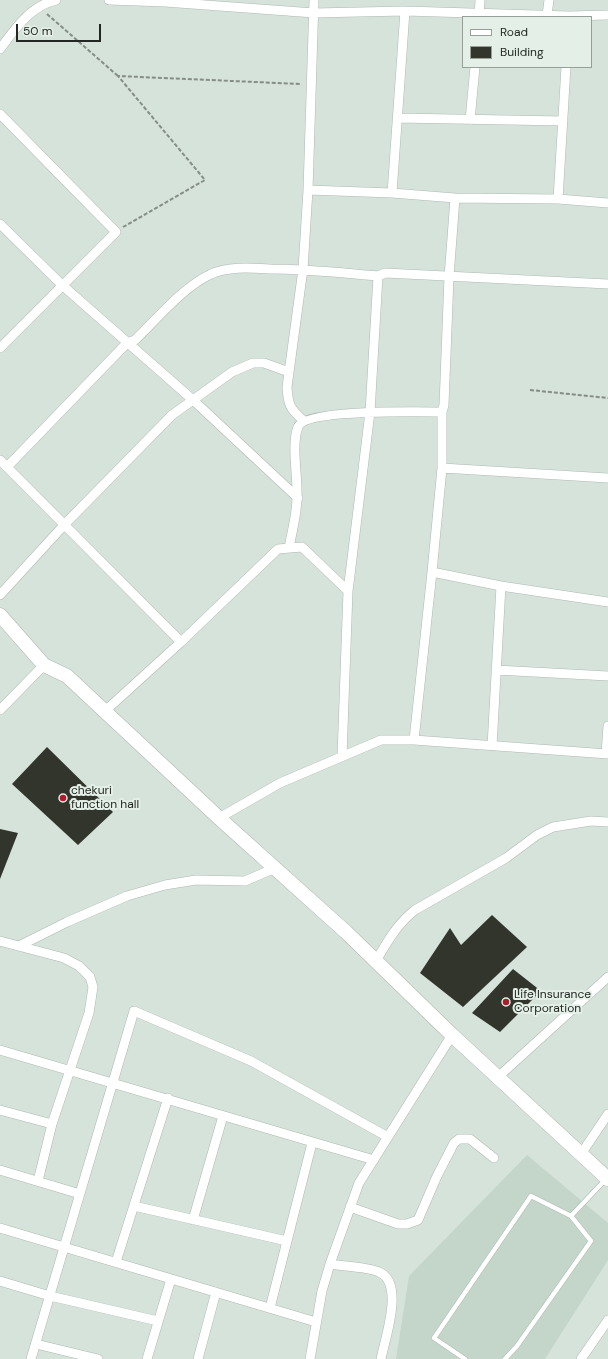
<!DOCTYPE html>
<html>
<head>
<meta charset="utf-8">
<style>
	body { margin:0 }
	#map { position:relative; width:608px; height:1359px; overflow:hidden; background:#d6e3da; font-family:"DM Sans",sans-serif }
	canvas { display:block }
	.legend { position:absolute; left:462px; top:16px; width:130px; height:52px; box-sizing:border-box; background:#e4f0e7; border:1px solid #96a099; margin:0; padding:5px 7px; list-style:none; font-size:12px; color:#222723 }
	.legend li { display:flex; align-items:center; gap:8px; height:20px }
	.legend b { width:20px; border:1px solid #96a099 }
	.scale { position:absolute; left:16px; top:24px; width:85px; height:18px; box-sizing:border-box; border:2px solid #222723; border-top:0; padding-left:5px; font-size:12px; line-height:14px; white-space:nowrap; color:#222723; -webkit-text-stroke:3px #e4f0e7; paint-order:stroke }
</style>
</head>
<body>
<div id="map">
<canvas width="608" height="1359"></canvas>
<ul class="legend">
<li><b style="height:5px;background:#fff"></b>Road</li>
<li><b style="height:11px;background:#31352c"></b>Building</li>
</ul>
<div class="scale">50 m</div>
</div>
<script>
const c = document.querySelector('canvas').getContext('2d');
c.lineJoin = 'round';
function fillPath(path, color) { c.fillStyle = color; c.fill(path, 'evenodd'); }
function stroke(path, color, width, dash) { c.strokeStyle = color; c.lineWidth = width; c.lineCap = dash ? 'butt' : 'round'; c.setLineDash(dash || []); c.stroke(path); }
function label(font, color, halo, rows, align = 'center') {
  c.font = font + ' "DM Sans",sans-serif'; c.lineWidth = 4; c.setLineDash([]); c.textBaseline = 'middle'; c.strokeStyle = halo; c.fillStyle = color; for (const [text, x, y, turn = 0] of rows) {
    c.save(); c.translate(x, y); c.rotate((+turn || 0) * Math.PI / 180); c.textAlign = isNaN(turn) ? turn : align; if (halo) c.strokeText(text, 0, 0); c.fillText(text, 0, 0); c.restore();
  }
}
const built = new Path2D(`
	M 527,1155 L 608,1223 L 608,1260 L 545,1359 L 396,1359 L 409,1276 Z`);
const building = new Path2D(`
	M 47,747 L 113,812 L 78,845 L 12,784 Z
	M 0,829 L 18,833 L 0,879 Z
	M 492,915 L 527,947 L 463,1007 L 420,973 L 450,928 L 461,945 Z
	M 513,969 L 541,991 L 500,1032 L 472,1013 Z`);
const path = new Path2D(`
	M 47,14 L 118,76
	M 123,227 L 205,180 L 118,76 L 301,84
	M 530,390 L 608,398`);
const service = new Path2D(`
	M 465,1359 L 434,1338 L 531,1196 L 571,1216
	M 505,1359 L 517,1346 L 591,1241 L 571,1216 L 606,1179`);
const minor = new Path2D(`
	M 109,0 L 165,2 L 314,13 L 405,11 L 569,16 L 608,15
	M 547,15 L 549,0
	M 479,17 L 480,0
	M 0,49 C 15,29 30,6 56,0
	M 0,114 L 116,232 L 0,348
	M 398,118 L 563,121
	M 470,120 L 475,67
	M 308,190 L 392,193 L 455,198 L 558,199 L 608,203
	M 392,193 L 405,11
	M 558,199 L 566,67
	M 0,224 L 62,285 L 193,400 L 298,498
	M 304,421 C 290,409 288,405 287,387 L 303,269 L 308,190 L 314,0
	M 0,460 L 181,642
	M 7,467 L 127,343 L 135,340 C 157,319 183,287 211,274 C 230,266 251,268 271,269 C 307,269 342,273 378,276 L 385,273 L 608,284
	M 442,468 L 442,412 L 444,405 L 449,277 L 455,198
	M 289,548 C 292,531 297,514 297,497 C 298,477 291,445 298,427 C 305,409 421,412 442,412
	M 432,572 L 442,468 L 608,478
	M 348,591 L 370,412 L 378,276
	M 0,595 L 65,524 L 172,415 L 232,372 L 253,363 L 264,363 L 289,372
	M 496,670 L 608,676
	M 0,710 L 44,665
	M 105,711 L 181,642 L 278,549 L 302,547 L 348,591 L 342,756
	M 414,740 L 432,572 L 501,586 L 608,602
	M 492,746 L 501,586
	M 606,754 L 608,726
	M 219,818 L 280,783 L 381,740 L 414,740 L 608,754
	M 0,941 L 64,958 L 79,966 L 90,977 L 93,987 L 89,1013 L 52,1124 L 38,1181
	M 21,945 L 67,922 L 127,896 L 165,885 L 196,880 L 245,881 L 275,868
	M 376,961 C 387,942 397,924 415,910 L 506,858 L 537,835 L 553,827 L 591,821 L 608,822
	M 0,1050 L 374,1160
	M 498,1077 L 608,977
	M 0,1110 L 52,1124
	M 581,1154 L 608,1114
	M 0,1170 L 80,1194
	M 134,1206 L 287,1241
	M 350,1207 L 398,1224 L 407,1224 L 418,1220 L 437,1176 L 454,1143 L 459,1139 L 470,1139 L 494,1158
	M 193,1220 L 223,1116
	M 0,1228 L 316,1322
	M 116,1262 L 168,1098
	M 330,1264 C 342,1266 369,1267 379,1272 C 405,1283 385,1338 381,1359
	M 0,1281 L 50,1296 L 158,1321
	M 270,1308 L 312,1143
	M 36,1344 L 98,1359
	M 31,1359 L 134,1011 L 251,1061 L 388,1137
	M 147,1359 L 171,1279
	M 198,1359 L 216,1292
	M 310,1359 L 322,1291 L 330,1264 L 359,1183 L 452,1035
	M 581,1359 L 608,1320`);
const primary = new Path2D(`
	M 0,615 L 44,665 L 67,676 L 219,818 L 346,932 L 452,1035 L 608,1179`);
const markers = [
	[63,798,4,"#af1b2d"],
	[506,1002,4,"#af1b2d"]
];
const poiNames = [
	["chekuri",71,791],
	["function hall",71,805],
	["Life Insurance",514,995],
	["Corporation",514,1009]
];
fillPath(built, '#c3d6c9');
fillPath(building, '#31352c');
stroke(service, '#adb9b1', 5.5);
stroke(minor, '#adb9b1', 10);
stroke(primary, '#adb9b1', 15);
stroke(path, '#848d87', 2, [4, 2]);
stroke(service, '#fff', 4.5);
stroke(minor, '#fff', 9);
stroke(primary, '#fff', 14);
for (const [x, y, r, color] of markers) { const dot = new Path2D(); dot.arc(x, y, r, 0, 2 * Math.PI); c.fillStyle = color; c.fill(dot); stroke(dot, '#e4f0e7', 1.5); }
label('12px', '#222723', '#e4f0e7', poiNames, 'left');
</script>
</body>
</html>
